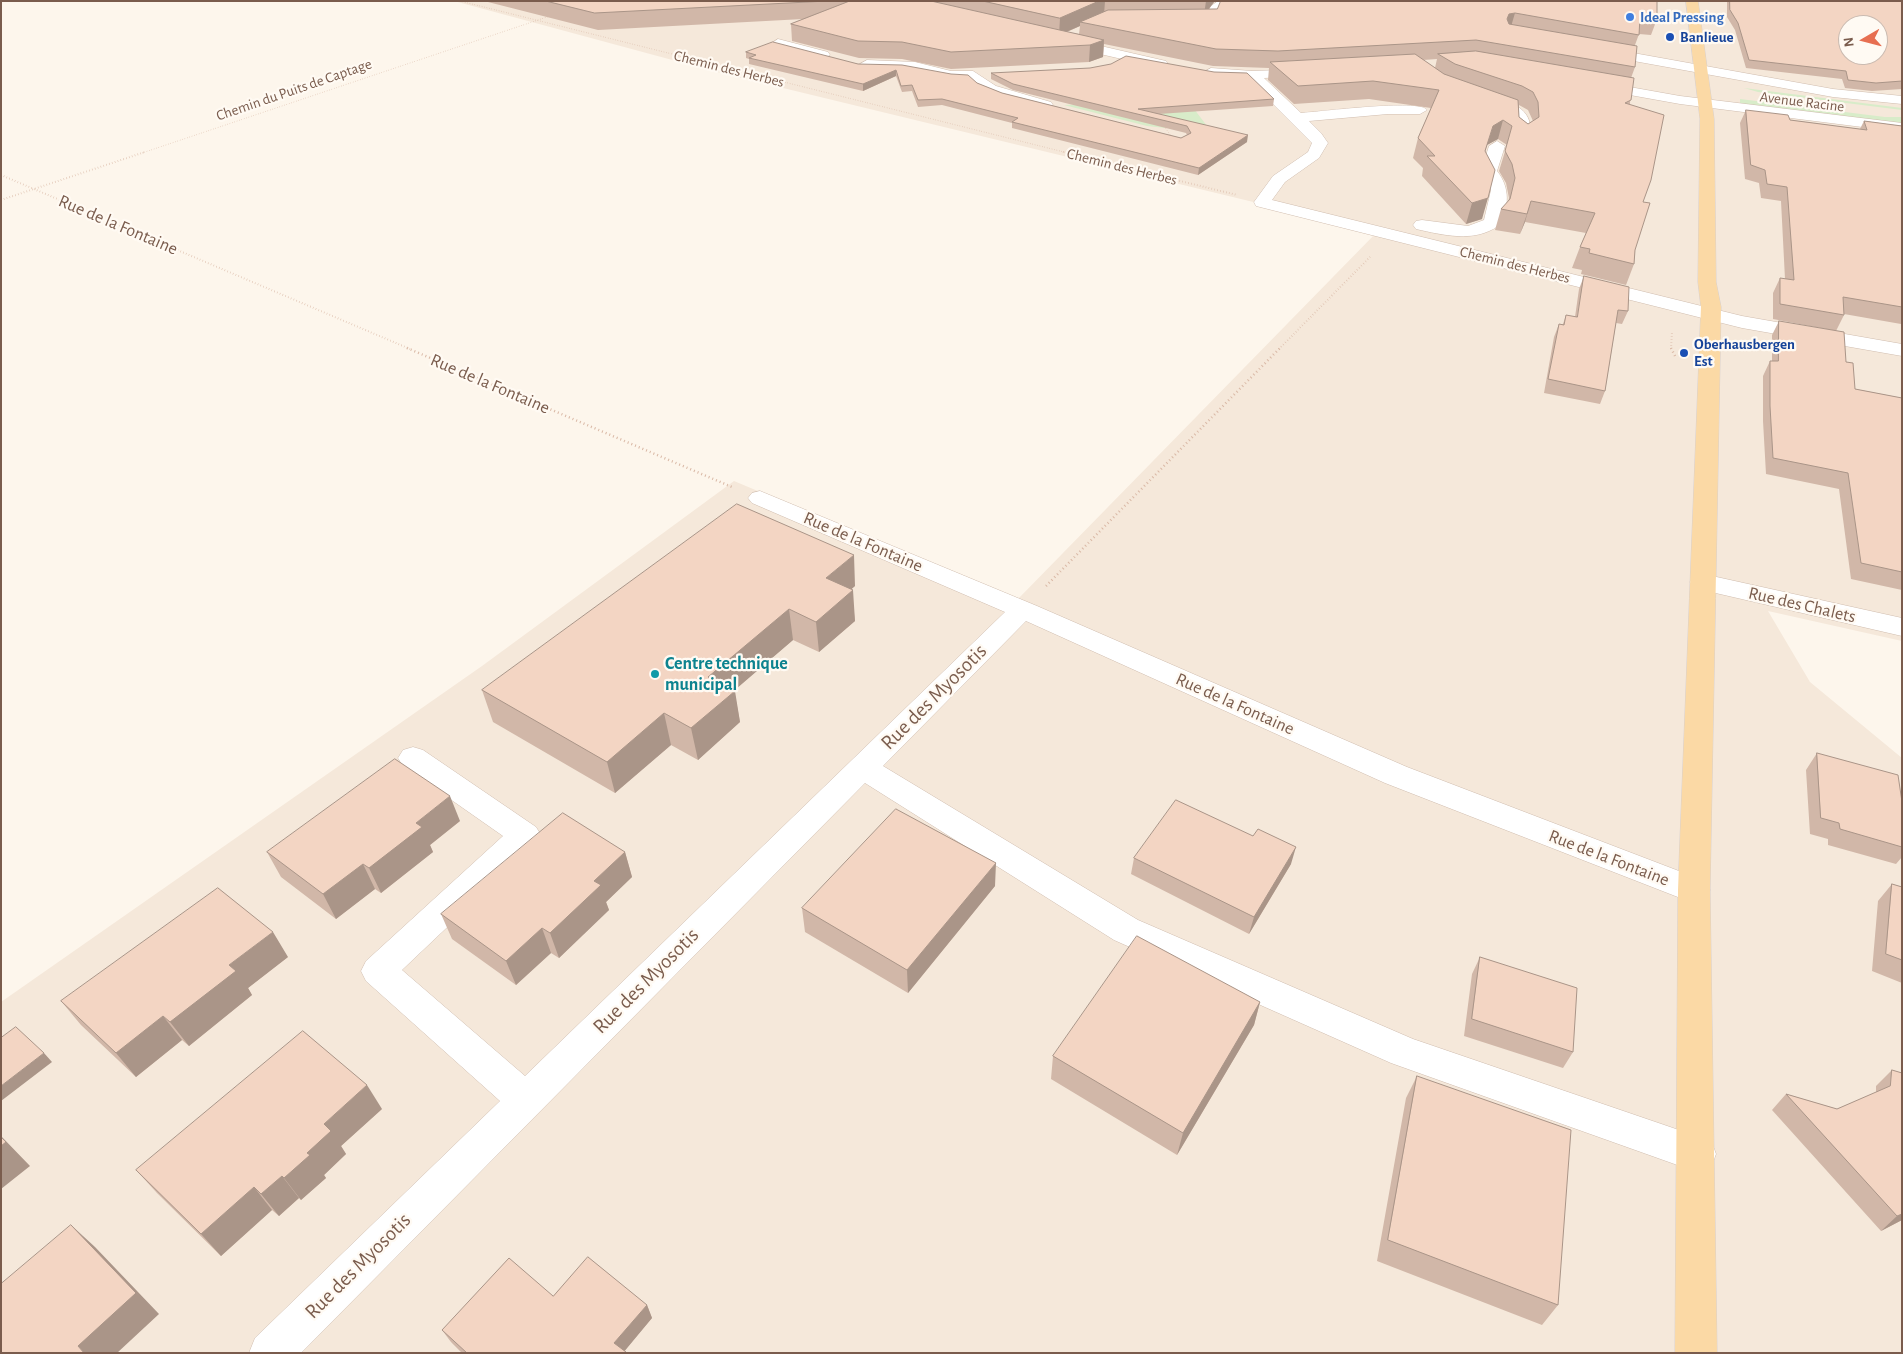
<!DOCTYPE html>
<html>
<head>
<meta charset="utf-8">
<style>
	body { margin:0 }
	#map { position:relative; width:1903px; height:1354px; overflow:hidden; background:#fdf6ec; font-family:"Alegreya Sans",sans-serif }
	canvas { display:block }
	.frame { position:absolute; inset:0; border:2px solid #7a5c4d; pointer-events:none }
	.north { position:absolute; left:1838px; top:15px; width:50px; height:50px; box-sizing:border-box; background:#fffaf3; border:1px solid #cabbb1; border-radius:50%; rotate:262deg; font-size:14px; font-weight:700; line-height:20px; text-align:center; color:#7a5c4d }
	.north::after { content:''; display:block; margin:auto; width:18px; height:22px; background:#e76f51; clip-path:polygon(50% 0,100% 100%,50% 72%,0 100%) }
</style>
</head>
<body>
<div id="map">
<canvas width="1903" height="1354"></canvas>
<div class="frame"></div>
<div class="north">N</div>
</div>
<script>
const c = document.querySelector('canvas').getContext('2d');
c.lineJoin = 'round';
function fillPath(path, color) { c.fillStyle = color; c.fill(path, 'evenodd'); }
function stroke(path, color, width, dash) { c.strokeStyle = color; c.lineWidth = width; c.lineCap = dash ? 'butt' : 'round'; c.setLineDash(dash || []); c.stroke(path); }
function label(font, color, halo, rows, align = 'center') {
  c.font = font + ' "Alegreya Sans",sans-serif'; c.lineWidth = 4.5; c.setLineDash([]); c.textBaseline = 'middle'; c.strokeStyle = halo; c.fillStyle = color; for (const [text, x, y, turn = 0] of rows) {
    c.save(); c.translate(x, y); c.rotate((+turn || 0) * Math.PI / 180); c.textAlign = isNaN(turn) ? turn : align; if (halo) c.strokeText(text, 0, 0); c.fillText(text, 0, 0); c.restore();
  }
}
const residential = new Path2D(`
	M 454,1 L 1902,1 L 1902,641 L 1768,611 L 1810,682 L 1902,758 L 1902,1353 L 1,1353 L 1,1002 L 482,666 L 734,481 L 1017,600 L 1377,232 L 713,71 ZM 1848,25 L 1878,25 L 1878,55 L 1848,55 Z`);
const green = new Path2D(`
	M 1744,88 L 1902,108 L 1902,110 L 1758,92 Z
	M 1178,99 L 1188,101 L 1207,126 L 1166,128 L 1147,126 L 1064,105 Z
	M 1740,99 L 1885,117 L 1902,117 L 1902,123 L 1740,104 Z`);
const pathFar2 = new Path2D(`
	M 460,1 L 1068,153
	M 1164,126 L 1171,136
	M 142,153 L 550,16`);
const pathFar1 = new Path2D(`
	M 1063,152 L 1237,195
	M 1,175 L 410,349
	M 1,200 L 145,152
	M 1279,349 L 1370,257
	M 1671,349 L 1672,332`);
const path = new Path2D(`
	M 407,348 L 732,487
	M 1671,348 L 1676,358
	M 1046,586 L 1280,348`);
const minor = new Path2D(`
	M 1218,1 L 1232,1 L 1220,11 L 1214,24 L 1186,26 L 1180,22 L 1186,18 L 1205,17 L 1211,6 Z
	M 1066,38 L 1166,61 L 1168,64 L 1161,68 L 1061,45 L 1060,42 Z
	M 778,39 L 828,52 L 830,55 L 823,59 L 773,46 L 772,43 Z
	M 1600,47 L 1833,89 L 1902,96 L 1902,104 L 1833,97 L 1595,54 L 1593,51 L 1595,48 Z
	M 867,60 L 915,62 L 951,71 L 973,71 L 996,86 L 1051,102 L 1053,105 L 1046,109 L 986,92 L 970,79 L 951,79 L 915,70 L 862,67 L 860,64 Z
	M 1211,68 L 1252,71 L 1310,69 L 1312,72 L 1310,75 L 1305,76 L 1264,78 L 1301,113 C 1319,112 1419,99 1427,110 L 1420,114 L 1388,114 L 1309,121 L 1321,133 L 1328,143 L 1319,158 L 1285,182 L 1272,200 L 1742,316 L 1902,344 L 1902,356 L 1742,328 L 1256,206 L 1254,202 L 1273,176 L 1308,152 L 1312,143 L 1248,79 L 1206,75 L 1204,72 Z
	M 1596,81 L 1680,96 L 1902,123 L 1902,132 L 1680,104 L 1591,88 L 1589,85 Z
	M 1485,97 C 1502,101 1526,103 1530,124 C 1531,129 1531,135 1528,139 L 1518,139 L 1513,116 L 1503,110 L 1480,104 L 1478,101 L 1480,98 Z
	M 1497,141 L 1505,146 L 1497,171 C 1510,187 1510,208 1498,226 C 1474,243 1443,235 1416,229 L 1413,225 L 1416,221 L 1422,220 L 1468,226 L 1484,220 L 1491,190 L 1481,171 L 1489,146 Z
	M 760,491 L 1037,606 L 1407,767 L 1705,881 L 1710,890 L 1705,899 L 1694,903 L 1683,899 L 1385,783 L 1026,621 L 883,766 L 1138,920 L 1413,1039 L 1711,1141 L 1716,1154 L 1711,1167 L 1697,1172 L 1391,1063 L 1114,940 L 865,783 L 301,1353 L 249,1353 L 255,1338 L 500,1101 L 366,981 L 361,971 L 366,961 L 503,836 L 403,766 L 398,758 L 403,750 L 413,747 L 423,750 L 536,827 L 541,835 L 536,843 L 402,970 L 525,1076 L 1005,612 L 752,503 L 748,498 L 752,493 Z
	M 1703,574 L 1902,618 L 1902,636 L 1694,588 L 1690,582 L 1694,576 Z`);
const major = new Path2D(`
	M 1686,1 L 1698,1 L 1714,119 L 1716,282 L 1721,307 L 1710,890 L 1717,1353 L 1675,1353 L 1678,890 L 1701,307 L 1698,282 L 1700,119 Z`);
const wall = new Path2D(`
	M 484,1 L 1219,1 L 1214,2 L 1209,9 L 1657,1 L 1657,19 L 1651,35 L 1639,34 L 1635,45 L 1635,67 L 1631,78 L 1630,104 L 1643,202 L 1635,250 L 1634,264 L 1626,285 L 1581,274 L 1582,270 L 1572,268 L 1580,247 L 1586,233 L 1525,222 L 1520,234 L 1495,230 L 1501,209 L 1508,202 L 1509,198 L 1506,183 L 1499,171 L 1507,145 L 1498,139 L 1487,145 L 1485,152 L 1482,219 L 1466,224 L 1422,176 L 1423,168 L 1413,158 L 1418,138 L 1431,108 L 1369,99 L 1294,104 L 1268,80 L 1269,68 L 1213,66 L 1104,44 L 1103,57 L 1089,62 L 951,69 L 902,59 L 859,58 L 792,41 L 791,24 L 803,19 L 598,30 ZM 1080,26 L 1079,34 L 1067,32 ZM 1437,59 L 1435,68 L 1423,60 ZM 1519,105 L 1528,110 L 1533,121 L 1528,124 L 1519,117 Z
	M 1727,1 L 1902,1 L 1902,89 L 1872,91 L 1845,88 L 1842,79 L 1746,68 L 1735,30 L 1727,17 Z
	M 746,52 L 858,64 L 977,83 L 1002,93 L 1181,138 L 1187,135 L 1186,133 L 1013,90 L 991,79 L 991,73 L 1274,99 L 1273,106 L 1159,114 L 1247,142 L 1198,175 L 1012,128 L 1012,123 L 942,105 L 918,107 L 912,91 L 902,92 L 896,76 L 863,91 L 749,64 L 749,59 L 746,58 Z
	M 1746,110 L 1790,120 L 1860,129 L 1864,121 L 1902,126 L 1902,329 L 1901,324 L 1844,314 L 1844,315 L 1836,331 L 1773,319 L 1773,293 L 1780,278 L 1785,279 L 1781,201 L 1761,198 L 1759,183 L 1745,179 L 1740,123 Z
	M 1584,276 L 1628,311 L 1622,324 L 1616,323 L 1605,391 L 1600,404 L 1544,393 L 1554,337 L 1559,324 L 1563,324 L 1566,315 L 1575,317 L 1579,289 Z
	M 1779,321 L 1846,362 L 1855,389 L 1902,398 L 1902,590 L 1851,579 L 1839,489 L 1766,474 L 1763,421 L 1763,376 L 1770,361 L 1772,361 L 1772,335 Z
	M 855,586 L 851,589 L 855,621 L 819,652 L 793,640 L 734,690 L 740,722 L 698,760 L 671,745 L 615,793 L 493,722 L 482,690 Z
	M 1817,753 L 1902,802 L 1902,857 L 1896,864 L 1828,845 L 1828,839 L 1810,834 L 1806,770 Z
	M 460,821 L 430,845 L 433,852 L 381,893 L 375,889 L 336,919 L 281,877 L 267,852 Z
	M 625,852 L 632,877 L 606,902 L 609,910 L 559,958 L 551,953 L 516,985 L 452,939 L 441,914 Z
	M 1134,858 L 1291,864 L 1249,934 L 1131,874 Z
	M 1892,884 L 1902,887 L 1902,983 L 1872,971 L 1878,901 Z
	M 995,886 L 908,993 L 805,932 L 802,908 Z
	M 288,957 L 248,988 L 252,995 L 189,1046 L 182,1040 L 136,1077 L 81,1025 L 61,1001 Z
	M 1480,957 L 1573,1052 L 1563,1068 L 1464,1036 L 1472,974 Z
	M 1260,1002 L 1254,1025 L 1177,1155 L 1051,1079 L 1053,1056 Z
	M 1892,1070 L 1902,1073 L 1902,1220 L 1881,1231 L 1772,1110 L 1786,1094 L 1837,1109 L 1876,1093 L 1876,1086 Z
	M 1417,1076 L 1558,1305 L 1542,1325 L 1377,1261 L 1406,1098 Z
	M 382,1109 L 341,1146 L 346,1154 L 324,1175 L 326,1178 L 301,1200 L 299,1198 L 279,1216 L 272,1210 L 221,1256 L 157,1193 L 136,1170 Z
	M 553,1296 L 647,1305 L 652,1318 L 624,1351 L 626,1353 L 462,1353 L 451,1342 L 442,1330 Z`);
const shadedWall = new Path2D(`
	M 1099,1 L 1105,1 L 1104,15 L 1080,22 L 1080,26 L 1059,35 L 1060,18 Z
	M 1206,1 L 1219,1 L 1214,2 L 1204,15 Z
	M 1515,13 L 1510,30 L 1507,19 L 1509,14 Z
	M 1104,40 L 1103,57 L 1089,62 L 1090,45 Z
	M 896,70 L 896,76 L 863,91 L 863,84 Z
	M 1503,120 L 1498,139 L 1487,145 L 1479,170 L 1493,126 Z
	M 1248,135 L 1247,142 L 1198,175 L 1199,168 Z
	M 1488,198 L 1482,219 L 1466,224 L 1472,203 Z
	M 1531,201 L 1525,222 L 1520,234 L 1527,214 Z
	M 854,555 L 855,586 L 829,609 L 826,578 Z
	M 853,590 L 855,621 L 819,652 L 816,622 Z
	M 789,609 L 793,640 L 714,708 L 708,677 Z
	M 735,691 L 740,722 L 698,760 L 691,728 Z
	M 664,713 L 671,745 L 615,793 L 607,762 Z
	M 450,796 L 460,821 L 430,845 L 433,852 L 381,893 L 369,868 L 416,823 Z
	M 1296,847 L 1291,864 L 1249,934 L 1254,917 Z
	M 625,852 L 632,877 L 606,902 L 609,910 L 559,958 L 550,933 L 594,881 Z
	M 996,863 L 995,886 L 908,993 L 907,970 Z
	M 363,864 L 375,889 L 336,919 L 323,894 Z
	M 542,928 L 551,953 L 516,985 L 506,961 Z
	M 273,932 L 288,957 L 248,988 L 252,995 L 189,1046 L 170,1022 L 229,965 Z
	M 1260,1002 L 1254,1025 L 1177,1155 L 1183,1133 Z
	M 163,1016 L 182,1040 L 136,1077 L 116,1053 Z
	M 44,1053 L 52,1062 L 1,1101 L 1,1086 Z
	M 367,1085 L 382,1109 L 341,1146 L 346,1154 L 324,1175 L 326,1178 L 301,1200 L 284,1178 L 307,1153 L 324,1124 Z
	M 1,1136 L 30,1166 L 1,1189 Z
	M 282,1176 L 299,1198 L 279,1216 L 261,1194 Z
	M 254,1187 L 272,1210 L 221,1256 L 201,1234 Z
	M 1902,1214 L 1902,1220 L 1881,1231 L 1897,1216 Z
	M 71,1225 L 95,1247 L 159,1314 L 117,1353 L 84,1353 L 78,1346 Z
	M 647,1305 L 652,1318 L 623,1353 L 614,1343 Z`);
const building = new Path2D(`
	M 546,1 L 827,1 L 595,13 Z
	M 850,1 L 931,1 L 1104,40 L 1090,45 L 951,52 L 902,42 L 858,41 L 791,24 Z
	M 983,1 L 1099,1 L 1060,18 Z
	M 1221,1 L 1657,1 L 1657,19 L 1640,17 L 1639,35 L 1515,13 L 1509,14 L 1507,19 L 1509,24 L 1637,46 L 1635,67 L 1476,40 L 1278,51 L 1216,49 L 1080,22 L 1108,10 L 1217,9 Z
	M 1730,1 L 1902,1 L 1902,81 L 1876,83 L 1848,80 L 1846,71 L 1749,60 L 1738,23 L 1730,10 ZM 1848,25 L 1878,25 L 1878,55 L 1848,55 Z
	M 773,42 L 858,64 L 902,65 L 951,74 L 968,75 L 977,83 L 1002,93 L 1181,138 L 1191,133 L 1187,126 L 1013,84 L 991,73 L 1090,68 L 1111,64 L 1126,56 L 1214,72 L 1247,73 L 1274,99 L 1138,109 L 1248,135 L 1199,168 L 1012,122 L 1018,118 L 942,99 L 918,100 L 912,85 L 901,86 L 896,70 L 863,84 L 749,58 L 756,55 L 746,52 Z
	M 1476,51 L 1634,78 L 1631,100 L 1625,103 L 1664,115 L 1651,180 L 1643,202 L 1650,203 L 1635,250 L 1634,264 L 1589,253 L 1590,249 L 1580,247 L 1595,213 L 1531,201 L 1527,214 L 1501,209 L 1510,199 L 1515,178 L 1512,164 L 1505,151 L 1512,126 L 1503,120 L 1493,126 L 1485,151 L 1495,170 L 1488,198 L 1472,203 L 1427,156 L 1435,156 L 1418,138 L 1439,90 L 1373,81 L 1298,86 L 1270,62 L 1415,54 L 1444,74 L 1518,100 L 1519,117 L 1528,124 L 1539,117 L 1538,102 L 1533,92 L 1522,86 L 1455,64 L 1438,54 Z
	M 1746,110 L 1788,115 L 1790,120 L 1867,130 L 1864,121 L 1902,126 L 1902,307 L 1843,297 L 1844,315 L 1780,304 L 1780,278 L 1794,280 L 1787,187 L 1767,184 L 1765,170 L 1751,165 Z
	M 1584,276 L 1629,287 L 1628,311 L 1618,310 L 1605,391 L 1548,379 L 1559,324 L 1564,325 L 1566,315 L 1577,317 Z
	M 1779,321 L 1844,332 L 1846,362 L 1853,363 L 1855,389 L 1902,398 L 1902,572 L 1861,563 L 1848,473 L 1773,458 L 1770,406 L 1770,361 L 1778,361 Z
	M 737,504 L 854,555 L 826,578 L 853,590 L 816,622 L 789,609 L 708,677 L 735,691 L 691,728 L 664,713 L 607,762 L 482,690 Z
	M 1817,753 L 1898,775 L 1902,802 L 1902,847 L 1840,829 L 1839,823 L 1821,818 Z
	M 395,759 L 450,796 L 416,823 L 422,827 L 369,868 L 363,864 L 323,894 L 267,852 Z
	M 1176,800 L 1253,836 L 1258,829 L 1296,847 L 1254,917 L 1134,858 Z
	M 896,809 L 996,863 L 907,970 L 802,908 Z
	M 563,813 L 625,852 L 594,881 L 601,885 L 550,933 L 542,928 L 506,961 L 441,914 Z
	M 1892,884 L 1902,887 L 1902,960 L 1886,954 Z
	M 218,888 L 273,932 L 229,965 L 236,971 L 170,1022 L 163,1016 L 116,1053 L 61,1001 Z
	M 1137,936 L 1260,1002 L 1183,1133 L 1053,1056 Z
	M 1480,957 L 1577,988 L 1573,1052 L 1472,1019 Z
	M 16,1027 L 44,1053 L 1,1086 L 1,1038 Z
	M 303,1031 L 367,1085 L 324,1124 L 331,1131 L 307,1153 L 310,1155 L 284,1178 L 282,1176 L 261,1194 L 254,1187 L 201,1234 L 136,1170 Z
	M 1892,1070 L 1902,1073 L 1902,1214 L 1897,1216 L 1786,1094 L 1837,1109 L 1890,1086 Z
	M 1417,1076 L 1571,1130 L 1558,1305 L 1388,1240 Z
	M 1,1137 L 6,1142 L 1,1146 Z
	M 71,1225 L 136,1293 L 78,1346 L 84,1353 L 1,1353 L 1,1284 Z
	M 588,1257 L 647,1305 L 614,1343 L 626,1352 L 625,1353 L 467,1353 L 442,1330 L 509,1258 L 553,1296 Z`);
const markers = [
	[1630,17,5,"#3f7fe0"],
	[1670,37,5,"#1a4fb4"],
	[1684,353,5,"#1a4fb4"],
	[655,674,5,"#0f9aa8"]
];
const farShopnames = [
	["Ideal Pressing",1640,17]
];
const farTransitnames = [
	["Banlieue",1680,37],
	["Oberhausbergen",1694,344],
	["Est",1694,361]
];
const farStreetnames = [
	["Chemin des Herbes",729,69,14],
	["Chemin du Puits de Captage",294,90,-19],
	["Avenue Racine",1802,102,7],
	["Chemin des Herbes",1122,167,14],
	["Chemin des Herbes",1515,265,14]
];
const streetNames = [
	["Rue de la Fontaine",118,225,23],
	["Rue de la Fontaine",490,384,23],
	["Rue de la Fontaine",863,542,23],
	["Rue des Chalets",1802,605,13],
	["Rue de la Fontaine",1235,704,24],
	["Rue de la Fontaine",1609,858,21]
];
const cultureNames = [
	["Centre technique",665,664],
	["municipal",665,685]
];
const nearStreetnames = [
	["Rue des Myosotis",934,697,-45],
	["Rue des Myosotis",646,981,-45],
	["Rue des Myosotis",358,1266,-45]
];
fillPath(residential, '#f5e8da');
fillPath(green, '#d8ecc9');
stroke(minor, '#d1beb0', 1);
stroke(major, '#dad1cd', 1);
stroke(pathFar2, '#d9b8a5', 1, [0.5, 2]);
stroke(pathFar1, '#d9b8a5', 2, [0.5, 2.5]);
stroke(path, '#d9b8a5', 2.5, [1, 3]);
fillPath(minor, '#fff');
fillPath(major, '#fbd9a5');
fillPath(wall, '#d1b7a8');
fillPath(shadedWall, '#aa9588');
fillPath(building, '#f3d5c3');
stroke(building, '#aa9588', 1);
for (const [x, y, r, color] of markers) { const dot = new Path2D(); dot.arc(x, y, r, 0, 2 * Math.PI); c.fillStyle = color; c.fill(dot); stroke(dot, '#fffaf3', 2); }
label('bold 15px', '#366cbe', '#fffaf3', farShopnames, 'left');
label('bold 15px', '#164399', '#fffaf3', farTransitnames, 'left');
label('15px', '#7a5c4d', '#fffaf3', farStreetnames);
label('18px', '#7a5c4d', '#fffaf3', streetNames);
label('bold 18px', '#0d838f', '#fffaf3', cultureNames, 'left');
label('21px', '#7a5c4d', '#fffaf3', nearStreetnames);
</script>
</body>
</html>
